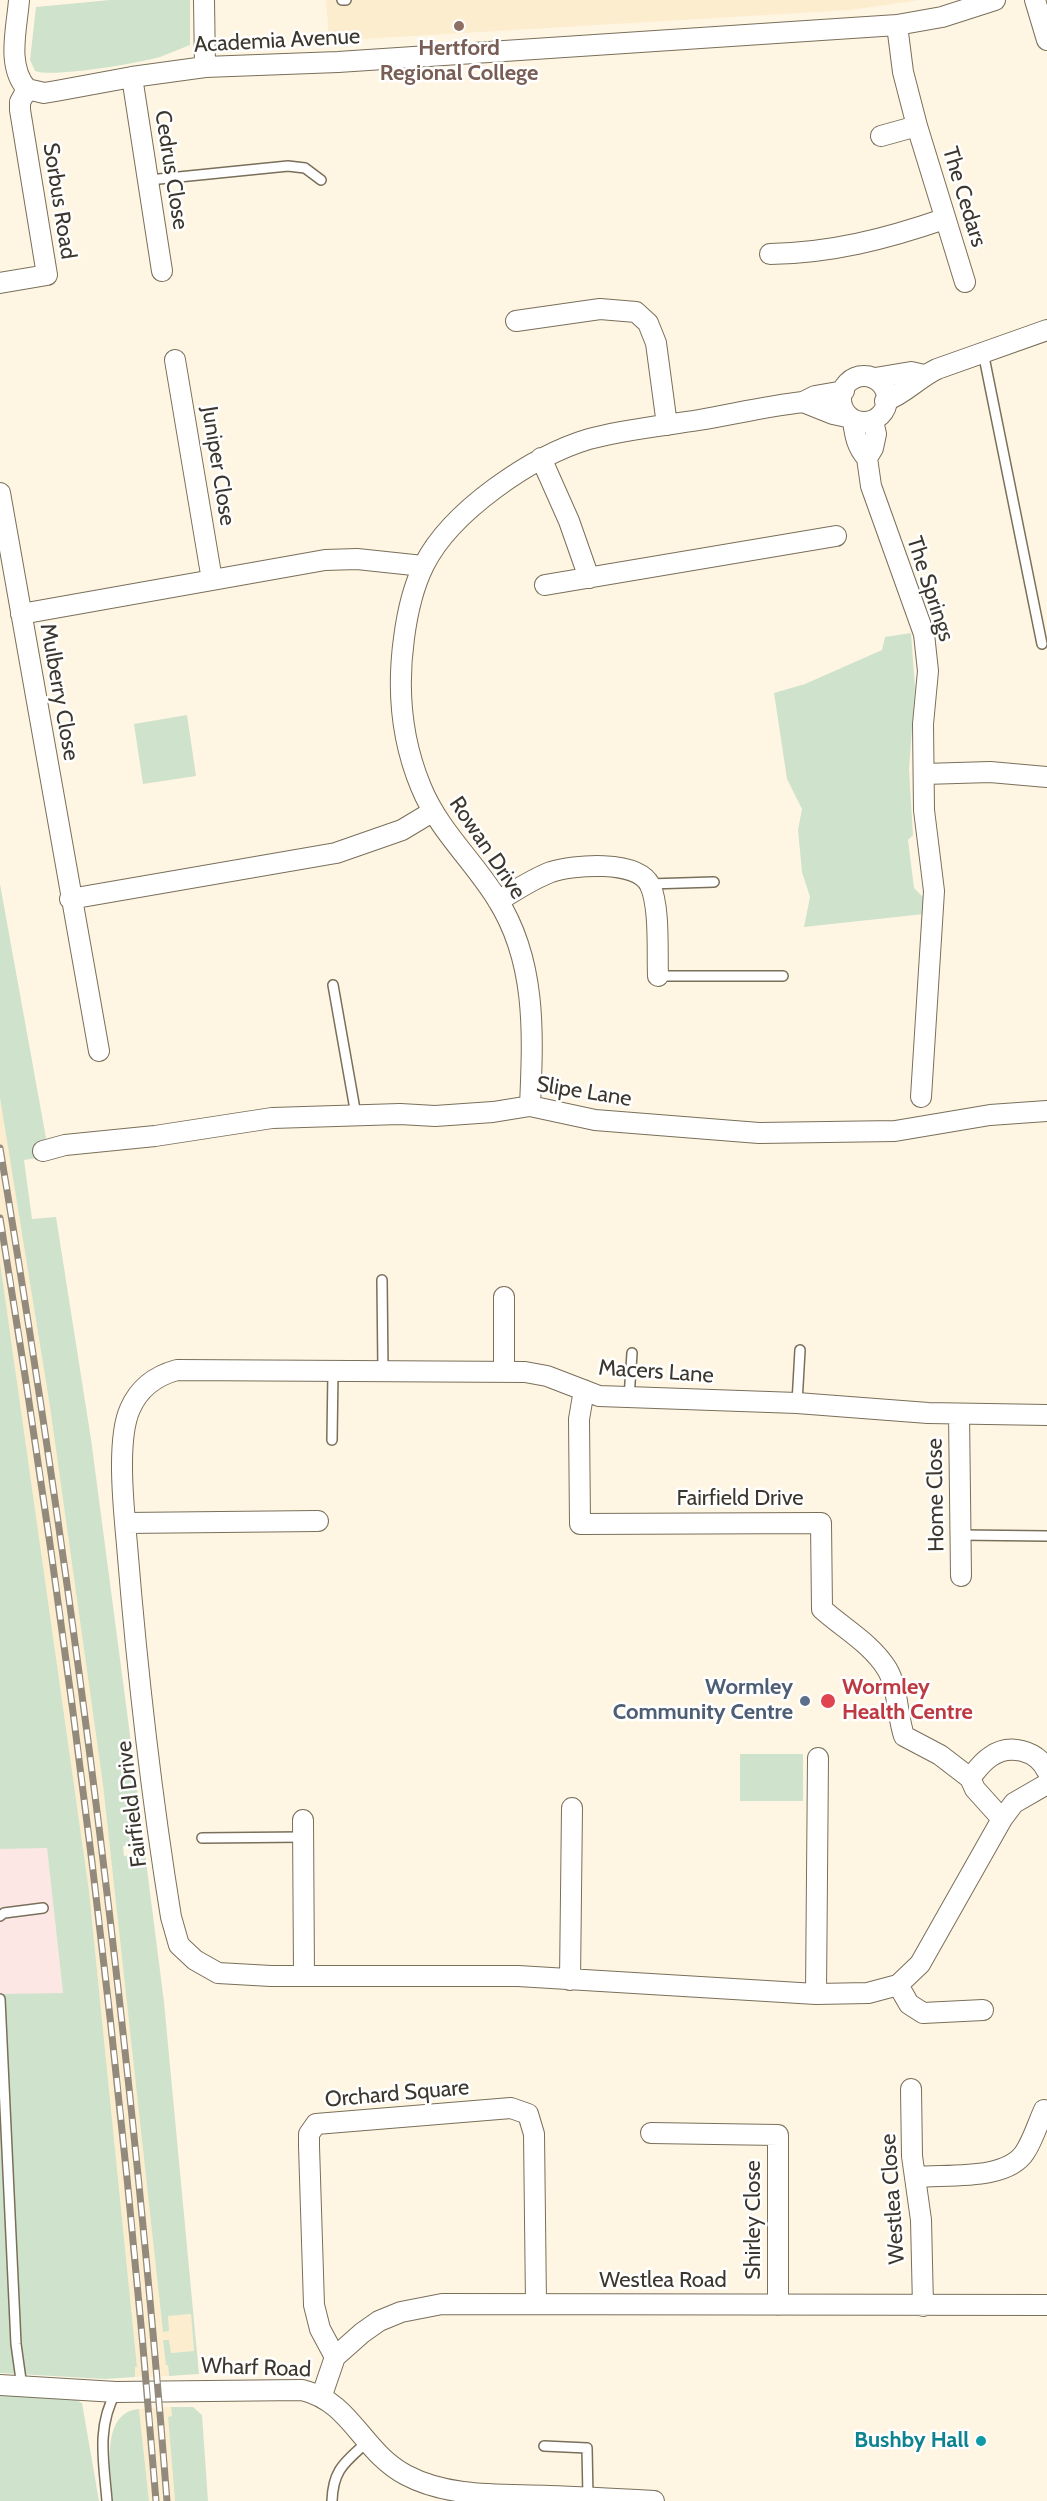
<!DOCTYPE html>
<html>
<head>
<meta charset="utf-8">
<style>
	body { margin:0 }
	canvas { display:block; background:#fff5e3 }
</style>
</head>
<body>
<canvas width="1047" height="2501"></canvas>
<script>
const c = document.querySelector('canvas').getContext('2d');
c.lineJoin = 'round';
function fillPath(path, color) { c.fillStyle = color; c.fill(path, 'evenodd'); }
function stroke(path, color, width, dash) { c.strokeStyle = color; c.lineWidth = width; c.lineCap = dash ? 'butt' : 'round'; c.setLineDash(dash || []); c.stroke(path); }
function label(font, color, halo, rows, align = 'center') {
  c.font = font + ' Cabin,sans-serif'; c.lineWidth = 5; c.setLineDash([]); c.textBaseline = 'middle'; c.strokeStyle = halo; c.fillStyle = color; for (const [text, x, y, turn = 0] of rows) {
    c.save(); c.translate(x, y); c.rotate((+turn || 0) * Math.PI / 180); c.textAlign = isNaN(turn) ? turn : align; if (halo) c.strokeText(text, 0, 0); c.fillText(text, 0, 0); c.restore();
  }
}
const built = new Path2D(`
	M 326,0 L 921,0 L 850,10 L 329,41 Z
	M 0,1098 L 50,1407 L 103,1785 L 163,2331 L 167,2316 L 191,2314 L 194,2351 L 170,2353 L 166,2365 L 168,2365 L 169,2376 L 135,2377 L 135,2367 L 137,2366 L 89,1891 L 0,1262 Z
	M 171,2407 L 172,2417 L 168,2418 L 175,2501 L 149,2501 L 139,2409 Z`);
const industrial = new Path2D(`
	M 47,1847 L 63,1994 L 0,1994 L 0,1849 Z`);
const green = new Path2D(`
	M 110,0 L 190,0 L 190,45 C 180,49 170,53 160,57 C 140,63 52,78 35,71 L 30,60 L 36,7 Z
	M 911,633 L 915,687 L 909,769 L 913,835 L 908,840 L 914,888 L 925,899 L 924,914 L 804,927 L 810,897 L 802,872 L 798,830 L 802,809 L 787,779 L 774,693 L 805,684 L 882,650 L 885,637 Z
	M 187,715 L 196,776 L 143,784 L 134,724 Z
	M 0,884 L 46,1138 L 42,1144 L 44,1157 L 24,1160 L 32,1219 L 56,1217 L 91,1439 L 140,1811 L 132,1813 L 136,1843 L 123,1846 L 124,1856 L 145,1853 L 164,2002 L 199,2374 L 169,2376 L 168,2365 L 166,2365 L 163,2340 L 169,2340 L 171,2353 L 194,2351 L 191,2314 L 168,2316 L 169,2331 L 163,2332 L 103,1785 L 50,1407 L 0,1098 Z
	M 0,1262 L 89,1891 L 137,2367 L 135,2367 L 135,2377 L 105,2379 L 0,2373 L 0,1994 L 63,1993 L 47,1848 L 0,1849 Z
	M 740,1754 L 803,1754 L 803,1801 L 740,1801 Z
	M 0,2394 L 74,2399 L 82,2403 L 99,2501 L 0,2501 Z
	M 171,2407 L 193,2407 L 202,2415 L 208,2501 L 175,2501 L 168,2417 L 172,2416 Z
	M 139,2409 L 149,2501 L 113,2501 C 111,2475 99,2412 139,2409 Z`);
const service = new Path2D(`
	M 342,0 L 346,0
	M 149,180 L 288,166 L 305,168 L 321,180
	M 983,352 L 1042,644
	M 649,884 L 714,882
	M 658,976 L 783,976
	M 333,985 L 356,1115
	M 382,1280 L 383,1371
	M 629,1398 L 632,1353
	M 797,1403 L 800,1350
	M 332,1440 L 333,1371
	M 960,1535 L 1047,1536
	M 202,1838 L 303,1837
	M 0,1916 L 4,1913 L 43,1908
	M 0,1999 L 16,2344 L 22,2387
	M 544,2446 L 587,2448 L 588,2497
	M 107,2501 C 104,2463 96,2427 116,2392
	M 332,2501 C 333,2470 344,2463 366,2443`);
const minor = new Path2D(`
	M 19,0 C 17,28 6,66 27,89
	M 204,0 L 205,67
	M 1035,0 L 1047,40
	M 897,25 L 903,72 L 917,126
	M 132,77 L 162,271
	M 27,89 L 44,93 L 56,91 L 132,77 L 205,67 L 338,62 L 897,25 L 942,17 L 995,0
	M 881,136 L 917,126 L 965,282
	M 770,254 C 831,253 886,239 944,219
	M 0,283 L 47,275 L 20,110 L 20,102 L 27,89
	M 516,321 L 600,309 L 636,312 L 648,323 L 656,343 L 667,425
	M 175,360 L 212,580
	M841 399a23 23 0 1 1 46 0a23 23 0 1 1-46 0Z
	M 875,378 L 911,372 L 924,375
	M 885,401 C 905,394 918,378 937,369 L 1047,330
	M 803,402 L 833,414 L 847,417
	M 853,421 C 855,436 857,447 867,458
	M 873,421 L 876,434 L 873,448 L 867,458 L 871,486 L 924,634 L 928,671 L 923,724 L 924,810 L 934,891 L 921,1097
	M 541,458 L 569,521 L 589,578
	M 0,493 L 99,1051
	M 545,585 L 836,536
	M 21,614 L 325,560 L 357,559 L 423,566
	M 924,774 L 990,772 L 1047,777
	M 70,899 L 336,853 L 402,830 L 432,812
	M 498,901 C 515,891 532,879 551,872 C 573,865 637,859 650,885 C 660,907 657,951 658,976
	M 530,1106 C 533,1035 537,962 497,899 C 473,860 439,831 421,787 C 401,739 397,689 404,638 C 407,615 413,587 424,565 C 451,511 532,456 589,439 C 625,429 662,426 699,420 C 734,414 768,406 803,402 L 815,396 L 844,391
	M 43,1151 L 65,1145 L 155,1136 L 272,1118 L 400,1114 L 435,1116 L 493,1112 L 530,1106 L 595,1120 L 759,1133 L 895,1131 L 990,1115 L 1047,1111
	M 504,1297 L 504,1372
	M 584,1390 L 579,1419 L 580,1524 L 821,1523 L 822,1609 C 843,1628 872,1644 887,1669 C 898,1687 897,1715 904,1736 L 940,1755 L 970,1778
	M 959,1414 L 961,1576
	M 1047,1415 L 928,1413 L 797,1403 L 599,1396 L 547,1376 L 525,1372 L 177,1370 C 155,1376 139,1388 130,1409 C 116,1440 124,1511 127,1545 C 137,1669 151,1794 171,1917 L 179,1945 L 195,1960 L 218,1973 L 271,1976 L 518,1976 L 816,1994 L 868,1993 L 898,1985 L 920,1964 L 1002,1819 L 1014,1803 L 1047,1784
	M 125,1523 L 318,1521
	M 1002,1819 L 975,1789 L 970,1778 C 976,1771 982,1762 990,1757 C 1009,1743 1037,1750 1047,1771
	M 303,1820 L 304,1976
	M 570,1980 L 572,1808
	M 898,1985 L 909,2004 L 923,2013 L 983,2010
	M 816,1994 L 818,1758
	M 911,2089 L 912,2156 L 921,2220 L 923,2306
	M 651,2133 L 778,2135 L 778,2305
	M 916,2177 C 947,2174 1007,2181 1025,2152 C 1033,2140 1038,2123 1044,2110
	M 335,2357 L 320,2329 L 314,2305 L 309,2146 L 309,2134 L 316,2124 L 511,2108 L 528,2114 L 534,2134 L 536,2304
	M 0,2385 L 116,2392 L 302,2390 C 352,2402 361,2451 406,2475 C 449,2498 502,2494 549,2496 C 584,2497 619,2499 654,2501
	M 322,2395 L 335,2357 L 362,2333 L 379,2321 L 401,2312 L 442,2304 L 1047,2305`);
const rail = new Path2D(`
	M 0,1148 C 75,1597 132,2048 167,2501
	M 0,1218 C 70,1644 122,2071 156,2501`);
const markers = [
	[459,26,6,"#8d6e63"],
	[805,1701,6,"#5c6f8a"],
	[828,1701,8,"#e0444e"],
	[981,2441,6,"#0f9aa8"]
];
const streetNames = [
	["Academia Avenue",277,41,-3],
	["Cedrus Close",171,170,81],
	["The Cedars",964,197,73],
	["Sorbus Road",59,201,81],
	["Juniper Close",218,466,81],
	["The Springs",930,589,72],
	["Mulberry Close",59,692,80],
	["Rowan Drive",487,848,56],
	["Slipe Lane",584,1092,9],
	["Macers Lane",656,1372,4],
	["Home Close",936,1495,-91],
	["Fairfield Drive",740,1499],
	["Fairfield Drive",132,1804,-97],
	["Orchard Square",397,2094,-5],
	["Westlea Close",893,2199,-94],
	["Shirley Close",754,2220,-90],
	["Westlea Road",663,2281],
	["Wharf Road",256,2368,2]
];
const educationNames = [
	["Hertford",459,49],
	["Regional College",459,74]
];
const serviceNames = [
	["Wormley",793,1688],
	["Community Centre",793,1713]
];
const healthNames = [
	["Wormley",842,1688],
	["Health Centre",842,1713]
];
const cultureNames = [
	["Bushby Hall",969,2441]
];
fillPath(built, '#fdedcf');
fillPath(industrial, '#fce7e4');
fillPath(green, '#cfe3cc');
stroke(service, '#796f5a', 12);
stroke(minor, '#796f5a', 22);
stroke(service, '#fff', 9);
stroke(minor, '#fff', 20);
stroke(rail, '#918a7d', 7);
stroke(rail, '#fff', 4.5, [14]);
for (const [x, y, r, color] of markers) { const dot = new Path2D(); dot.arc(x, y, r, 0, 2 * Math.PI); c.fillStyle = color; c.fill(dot); stroke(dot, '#fff', 2); }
label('22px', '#3c372e', '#fff', streetNames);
label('bold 22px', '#785e54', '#fff', educationNames);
label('bold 22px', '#4e5e75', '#fff', serviceNames, 'right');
label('bold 22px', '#be3a42', '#fff', healthNames, 'left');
label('bold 22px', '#0d838f', '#fff', cultureNames, 'right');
</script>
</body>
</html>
